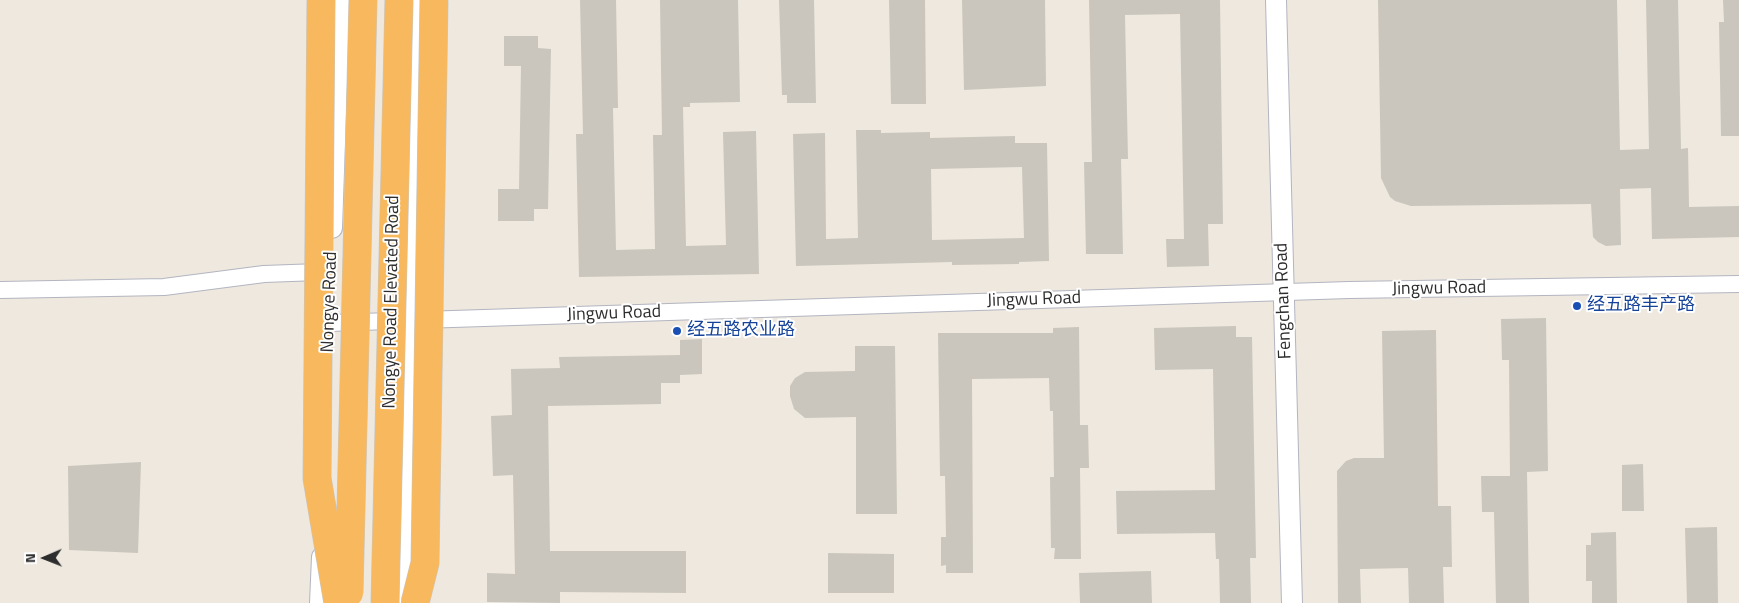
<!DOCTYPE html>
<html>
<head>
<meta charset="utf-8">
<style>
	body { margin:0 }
	#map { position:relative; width:1739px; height:603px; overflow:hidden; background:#eee8df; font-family:"Titillium Web",sans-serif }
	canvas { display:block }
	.north { position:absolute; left:20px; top:533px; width:50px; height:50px; -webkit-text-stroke:4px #fff; paint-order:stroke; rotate:269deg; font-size:14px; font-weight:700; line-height:20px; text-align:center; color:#2d2d2d }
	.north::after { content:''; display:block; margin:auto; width:18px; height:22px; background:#2d2d2d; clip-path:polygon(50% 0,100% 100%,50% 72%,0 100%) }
</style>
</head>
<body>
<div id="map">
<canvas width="1739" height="603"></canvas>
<div class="north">N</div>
</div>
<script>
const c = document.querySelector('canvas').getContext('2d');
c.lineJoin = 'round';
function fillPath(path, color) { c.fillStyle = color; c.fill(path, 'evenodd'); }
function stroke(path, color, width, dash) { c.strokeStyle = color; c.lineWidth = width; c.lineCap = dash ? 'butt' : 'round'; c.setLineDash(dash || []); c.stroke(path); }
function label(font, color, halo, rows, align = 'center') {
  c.font = font + ' "Titillium Web","Noto Sans SC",sans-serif'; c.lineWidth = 4; c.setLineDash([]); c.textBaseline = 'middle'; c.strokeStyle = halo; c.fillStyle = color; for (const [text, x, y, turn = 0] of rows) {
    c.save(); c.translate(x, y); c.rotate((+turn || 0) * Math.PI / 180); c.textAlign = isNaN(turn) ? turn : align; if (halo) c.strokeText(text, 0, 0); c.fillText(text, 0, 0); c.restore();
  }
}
const building = new Path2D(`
	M 580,0 L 616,0 L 618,108 L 613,108 L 616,250 L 655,249 L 653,135 L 662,135 L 660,0 L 738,0 L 740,102 L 690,103 L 690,107 L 683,107 L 686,246 L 726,245 L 723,132 L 756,131 L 759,274 L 579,277 L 576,134 L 583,134 Z
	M 779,0 L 814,0 L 816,103 L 787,103 L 787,95 L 782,95 Z
	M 889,0 L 925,0 L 926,104 L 891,104 Z
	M 962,0 L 1045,0 L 1046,86 L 964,90 Z
	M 1089,0 L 1220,0 L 1223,224 L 1208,224 L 1209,266 L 1167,267 L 1166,239 L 1184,239 L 1180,14 L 1125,15 L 1128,159 L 1121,159 L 1123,254 L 1086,254 L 1084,162 L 1092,162 Z
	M 1378,0 L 1617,0 L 1620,150 L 1649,149 L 1646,0 L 1678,0 L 1681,149 L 1688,148 L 1689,207 L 1739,206 L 1739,237 L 1652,239 L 1651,188 L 1620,189 L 1621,245 L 1606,246 L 1598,242 L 1593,237 L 1591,204 L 1411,206 L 1395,201 L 1390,197 L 1381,178 Z
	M 1723,0 L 1739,0 L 1739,136 L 1721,136 L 1719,22 L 1724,22 Z
	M 504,36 L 538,36 L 538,48 L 551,49 L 548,209 L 534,209 L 534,221 L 498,221 L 498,189 L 519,189 L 521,66 L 504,66 Z
	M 856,130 L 881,130 L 881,133 L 930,132 L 930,138 L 1015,136 L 1015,143 L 1047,143 L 1049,261 L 1019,262 L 1019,264 L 952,265 L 952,262 L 796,266 L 793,134 L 825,133 L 826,239 L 858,238 ZM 1022,167 L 1024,238 L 932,240 L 931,169 Z
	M 1546,318 L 1548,471 L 1527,472 L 1529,603 L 1496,603 L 1494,512 L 1482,512 L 1481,476 L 1510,476 L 1509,360 L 1502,360 L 1501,319 Z
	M 1236,326 L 1236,337 L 1252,337 L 1256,558 L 1250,558 L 1251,603 L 1220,603 L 1219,559 L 1216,559 L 1215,533 L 1117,534 L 1116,491 L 1215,490 L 1213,369 L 1155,370 L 1154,328 Z
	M 1079,327 L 1080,425 L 1088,425 L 1089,468 L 1080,468 L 1081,559 L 1054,559 L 1055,548 L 1051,548 L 1050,477 L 1054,477 L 1053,411 L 1050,411 L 1049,378 L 972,379 L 973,573 L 946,573 L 946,565 L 941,566 L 941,537 L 946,537 L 945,476 L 940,476 L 938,333 L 1053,333 L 1053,328 Z
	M 1436,330 L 1438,506 L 1451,506 L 1452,567 L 1443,567 L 1444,603 L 1409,603 L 1408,568 L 1360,569 L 1361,603 L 1338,603 L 1337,471 L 1346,461 L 1354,458 L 1384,458 L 1382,331 Z
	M 702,339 L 702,374 L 680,375 L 680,383 L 661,383 L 661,404 L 548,406 L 550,551 L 686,551 L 686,593 L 560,592 L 560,603 L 487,602 L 487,573 L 515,574 L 513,475 L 493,476 L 491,416 L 512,415 L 511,369 L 560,368 L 559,357 L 680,355 L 680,340 Z
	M 855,346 L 895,346 L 897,514 L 856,514 L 856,417 L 805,418 L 794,409 L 790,396 L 790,386 L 795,378 L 805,372 L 855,371 Z
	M 141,462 L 138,553 L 69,550 L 68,466 Z
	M 1643,464 L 1644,511 L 1622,511 L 1622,465 Z
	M 1717,527 L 1718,603 L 1687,603 L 1685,528 Z
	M 1616,532 L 1617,603 L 1592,603 L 1592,581 L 1586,581 L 1586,545 L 1591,545 L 1591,533 Z
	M 828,553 L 894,554 L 894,593 L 828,593 Z
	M 1151,571 L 1152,603 L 1080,603 L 1079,573 Z`);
const minor = new Path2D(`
	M 0,290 L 164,287 L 264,274 L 319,272
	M 329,323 L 1349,290 L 1739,284`);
const tertiary = new Path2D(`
	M 1276,0 L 1292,603
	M 332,228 L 340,0
	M 320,603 L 322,557
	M 407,603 L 418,0`);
const trunkBridge = new Path2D(`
	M 321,0 L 317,478 L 338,603
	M 349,593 L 363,0
	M 385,603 L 399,0
	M 415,603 L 425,563 L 434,0`);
const markers = [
	[1577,306,5,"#1a4fb4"],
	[677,331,5,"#1a4fb4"]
];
const streetNames = [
	["Jingwu Road",1439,289,-1],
	["Jingwu Road",1034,300,-2],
	["Fengchan Road",1284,301,-92],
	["Nongye Road",330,302,-88],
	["Nongye Road Elevated Road",392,302,-89],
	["Jingwu Road",614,314,-2]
];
const transitNames = [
	["经五路丰产路",1587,306],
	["经五路农业路",687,331]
];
fillPath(building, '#cac6bd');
stroke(minor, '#b3b5c0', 18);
stroke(tertiary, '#b3b5c0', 22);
stroke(minor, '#fff', 16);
stroke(tertiary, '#fff', 20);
stroke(trunkBridge, '#c8c8c8', 29, []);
stroke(trunkBridge, '#f8b95e', 28);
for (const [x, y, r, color] of markers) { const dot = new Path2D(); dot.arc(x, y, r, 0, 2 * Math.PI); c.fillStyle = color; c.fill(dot); stroke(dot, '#fff', 2); }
label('18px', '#2d2d2d', '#fff', streetNames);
label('18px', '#164399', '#fff', transitNames, 'left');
</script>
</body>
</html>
